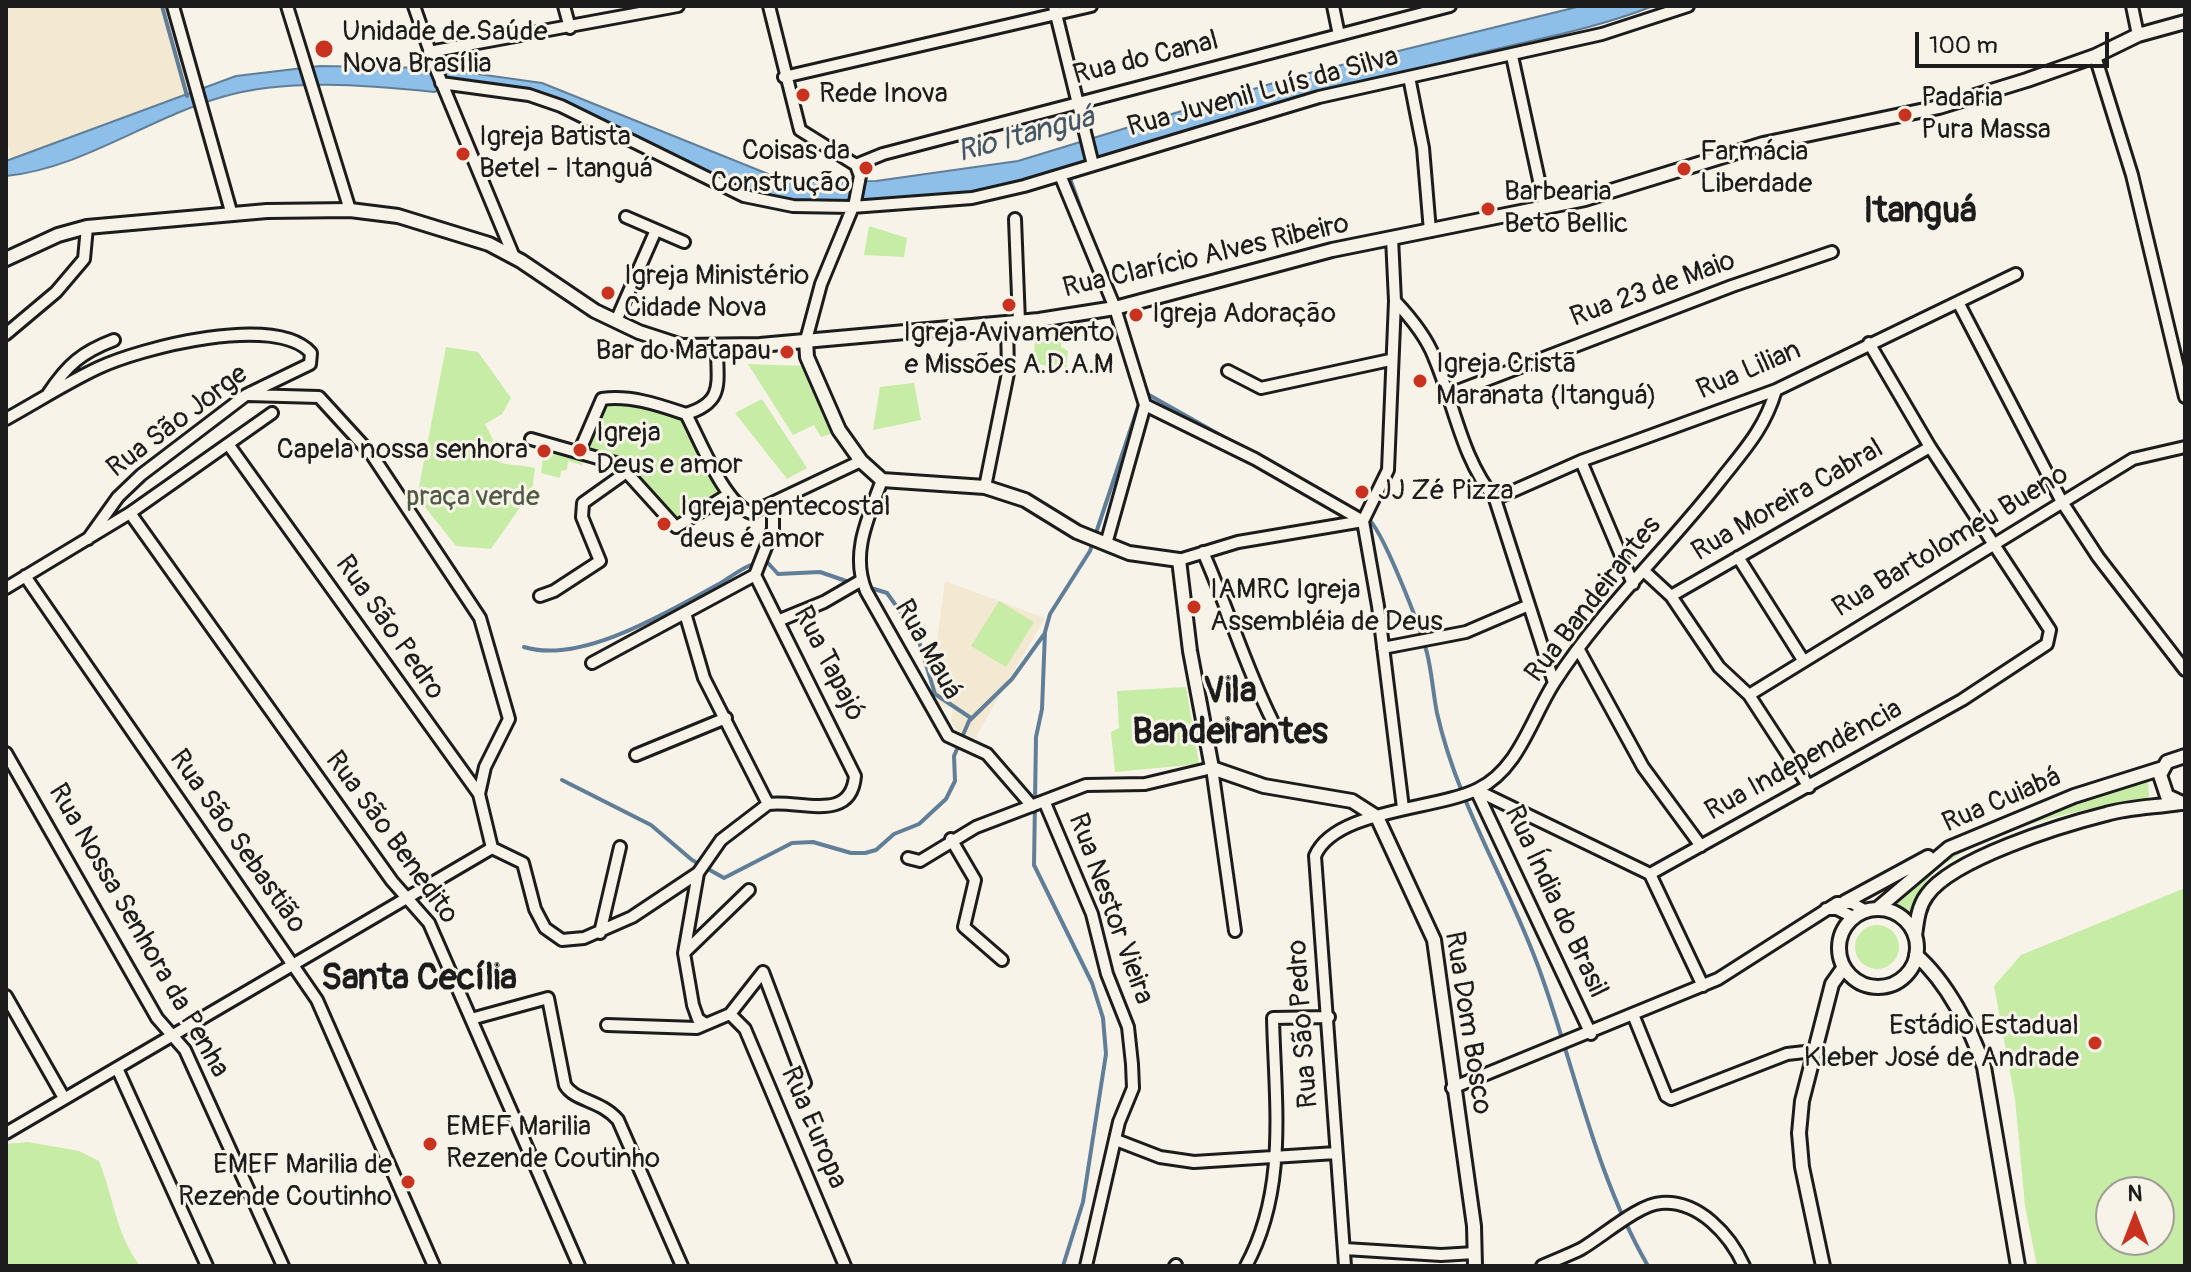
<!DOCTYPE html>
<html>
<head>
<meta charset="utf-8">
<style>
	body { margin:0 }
	#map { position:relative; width:2191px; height:1272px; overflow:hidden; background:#f7f3e8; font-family:Pangolin,sans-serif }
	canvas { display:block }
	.frame { position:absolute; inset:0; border:8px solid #1c1c1c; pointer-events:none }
	.north { position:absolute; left:2095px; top:1176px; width:80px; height:80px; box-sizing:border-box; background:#f7f3e8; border:2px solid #9f9d96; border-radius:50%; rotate:0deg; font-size:22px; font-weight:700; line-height:32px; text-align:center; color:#1c1c1c }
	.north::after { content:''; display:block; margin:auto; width:28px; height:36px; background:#c8321e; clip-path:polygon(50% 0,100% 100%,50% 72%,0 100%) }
	.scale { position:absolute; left:1915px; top:32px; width:194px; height:36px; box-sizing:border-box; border:4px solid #1c1c1c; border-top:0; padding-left:10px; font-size:24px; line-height:28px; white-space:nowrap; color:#1c1c1c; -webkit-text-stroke:6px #f7f3e8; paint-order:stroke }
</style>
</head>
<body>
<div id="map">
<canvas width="2191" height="1272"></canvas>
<div class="frame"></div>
<div class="north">N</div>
<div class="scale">100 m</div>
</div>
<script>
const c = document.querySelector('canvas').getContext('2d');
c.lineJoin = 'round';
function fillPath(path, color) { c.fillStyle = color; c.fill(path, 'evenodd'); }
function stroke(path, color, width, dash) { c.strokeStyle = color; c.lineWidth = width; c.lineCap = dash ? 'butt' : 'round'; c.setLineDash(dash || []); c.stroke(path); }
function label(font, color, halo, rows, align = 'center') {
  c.font = font + ' Pangolin,sans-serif'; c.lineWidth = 6; c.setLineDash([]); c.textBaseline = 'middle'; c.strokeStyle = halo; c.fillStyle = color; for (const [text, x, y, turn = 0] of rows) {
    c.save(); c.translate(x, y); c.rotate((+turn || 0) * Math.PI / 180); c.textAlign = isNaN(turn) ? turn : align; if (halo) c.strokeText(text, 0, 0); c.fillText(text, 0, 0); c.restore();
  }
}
const built = new Path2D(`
	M 6,6 L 170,6 L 200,105 L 14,168 L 6,137 Z
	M 945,581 L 1045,618 L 975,738 L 962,736 L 951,722 L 953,707 L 936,706 L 930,694 Z`);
const green = new Path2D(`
	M 869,226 L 907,238 L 904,257 L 864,255 Z
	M 1036,329 L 1063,329 L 1061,347 L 1068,351 L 1066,370 L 1033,363 Z
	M 446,347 L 478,352 L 511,398 L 502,414 L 485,424 L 493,440 L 495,460 C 508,467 521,464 535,468 L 532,490 L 491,549 L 456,546 L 417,497 Z
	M 748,364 L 803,366 L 834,433 L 821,437 L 814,425 L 793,435 Z
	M 914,383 L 921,420 L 873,430 L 880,387 Z
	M 616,399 L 684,417 L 726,493 L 676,523 L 620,461 L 584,448 L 603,402 Z
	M 762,399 L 807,468 L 787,479 L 735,413 Z
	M 552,451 L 562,455 L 583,454 L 582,465 L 568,461 L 567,470 L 561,471 L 560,478 L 541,473 L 543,453 Z
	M 999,601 L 1034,622 L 1006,667 L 971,646 Z
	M 1186,687 L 1199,764 L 1115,772 L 1111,732 L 1119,728 L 1117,691 Z
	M 2148,776 L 2149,800 C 2087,805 1974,832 1930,877 C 1919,888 1915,901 1909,915 L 1892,905 L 1912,879 L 1943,856 Z
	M 2185,888 L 2185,1266 L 2037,1266 L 2025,1206 L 2015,1099 L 1994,986 L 2021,955 ZM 2111,1192 L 2159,1192 L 2159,1240 L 2111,1240 Z
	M1855 947a22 22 0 1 1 44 0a22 22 0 1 1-44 0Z
	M 28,1142 L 79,1151 L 99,1161 C 114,1198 115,1232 140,1266 L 6,1266 L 6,1144 Z`);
const water = new Path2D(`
	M 1581,6 L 1653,6 C 1570,39 1481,46 1399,77 L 984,194 C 915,200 809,209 743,192 L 554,100 L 451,86 L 434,92 C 368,85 286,78 222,97 C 148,118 83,168 6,176 L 6,161 L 236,76 L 320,66 L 435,68 L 542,83 L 788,182 L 876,181 L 1018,161 L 1293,77 Z`);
const stream = new Path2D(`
	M 162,6 L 187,96
	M 1068,173 L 1093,243
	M 1142,391 L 1236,444
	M 1366,517 C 1382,526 1421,630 1427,653 C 1432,673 1433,693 1437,713 C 1458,807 1511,887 1542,977 C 1576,1073 1596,1176 1648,1266
	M 868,587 L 887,593 L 917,635 L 935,694 L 971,718
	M 524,647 C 581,665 669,611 719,584 C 733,576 752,559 768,563 L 778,574 L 820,572 L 852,583
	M 562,780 L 651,825 L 692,860 L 724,878 L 792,843 L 813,842 L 851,853 L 865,853 L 876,850 L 894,834 L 919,824 L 946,799 L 955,781 L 954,756 L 969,721 L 1012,679 L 1045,633
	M 1063,1266 L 1083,1202 L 1106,1054 L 1103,1018 L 1092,983 L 1034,865 L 1036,737 L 1042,709 L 1045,632 L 1050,614 L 1090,551 L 1140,401`);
const minor = new Path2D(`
	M 173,6 L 232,215
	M 287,6 L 350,210
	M 414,6 L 436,69 L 514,257
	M 564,6 L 570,28
	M 769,6 L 800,130 L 856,165 L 860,176 L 855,202 L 821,284 L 806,340
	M 1054,6 L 1093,165
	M 1333,6 L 1339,35
	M 2132,6 L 2138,35
	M 429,52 L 678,6
	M 1512,56 L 1545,208
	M 2095,56 L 2132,175 L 2185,397
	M 784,77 L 1091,6
	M 1409,77 L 1423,148 L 1430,231
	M 441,83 L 529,95 L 561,106 L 744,196 L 793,206 L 852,207 L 972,198 L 1024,186 L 1319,97 L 1602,34 L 1688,6
	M 856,165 L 883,154 L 1450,6
	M 1060,175 L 1115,308 L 1145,405 L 1106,544
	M 626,217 L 684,242
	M 1015,219 L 1019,322
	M 1392,238 L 1395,301 L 1388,470 L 1363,521 L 1378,606 L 1403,808
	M 1395,301 C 1410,317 1426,336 1434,357 C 1455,406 1461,457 1495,499 L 1554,683
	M 1958,302 L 2062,502 L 2098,557 L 2185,670
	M 616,321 L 656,230
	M 6,334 L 56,292 L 84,259 L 87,227
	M 1228,371 L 1261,388 L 1390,360
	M 48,394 C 67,365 82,352 114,340
	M 248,395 L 319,397 L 372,455 L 480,618 L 509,719 L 485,767 L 479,794
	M 1447,395 L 1732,286 L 1832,252
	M 1145,405 L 1255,459 L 1363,521
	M 686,414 C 725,402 717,383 717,348
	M 6,419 C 37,402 66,383 98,368 C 140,348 276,313 311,353 L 310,364 L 246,395 L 141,475 L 118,497 L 88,539
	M 531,439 L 619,464 L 676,527 L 729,494
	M 228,444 L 479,794 L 492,848
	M 580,450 L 602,399 C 631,395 659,405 686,414 C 700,440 724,503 751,513 L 861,461
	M 1581,461 L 1633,584
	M 882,480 C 869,516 850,553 866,591 L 948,736 L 987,754 L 1032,806
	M 985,487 L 1008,373 L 1007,323
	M 1495,499 L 1581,461 L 1776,390 L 2016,274
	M 130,513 L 392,881 L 429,923 L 579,1266
	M 1203,552 C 1228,608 1245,666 1272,720
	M 1738,557 L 1803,660
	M 1179,560 L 1238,542 L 1363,521
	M 1645,572 L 1671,596 L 1719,667 L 1749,695 L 1809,787
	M 755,575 L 855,776 C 851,824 798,799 768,804
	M 755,575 L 773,529 L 773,504
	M 25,576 L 317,1000 L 434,1266
	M 6,588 L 130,513 L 272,413
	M 540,596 L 554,591 L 600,561 L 582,517 L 583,503 L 628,471
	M 1671,596 L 1930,447
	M 685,613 L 704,678 L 768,804
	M 780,620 L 824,602 L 862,580
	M 1383,648 L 1466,632 L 1529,605
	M 1579,650 L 1643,767 L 1701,846
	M 592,663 L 755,575
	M 1749,695 L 2133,459 L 2185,447
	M 6,753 L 157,1018 L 185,1050 L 283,1266
	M 636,755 L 726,718
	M 1476,790 L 1591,1034
	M 1476,790 L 1650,874
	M 1045,803 L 1092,914 L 1107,974 L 1128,1027 L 1132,1064 L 1133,1088 L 1119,1122 L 1086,1266
	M 951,839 L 975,880 L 964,927 L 1002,960
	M 492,848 L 523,863 L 535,909 L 545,928 L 562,940 L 584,938 L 632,917 L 698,873 L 721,840 L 768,804
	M 908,858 L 920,861 L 976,827 L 1086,785 L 1145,784 L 1212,768 L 1235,931
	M 698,873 L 684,953 L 693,1005 L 698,1019 L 704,1023
	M 1650,874 L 1962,700 L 2047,644 L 2050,630 L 1930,447 L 1869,343
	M 1650,874 L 1703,986
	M 1826,909 L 1837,909 L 1853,917
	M 600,933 L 620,847
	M 684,953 L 749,890
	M 763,972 L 805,1083
	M 6,996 L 64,1098
	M 730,1014 L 745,1029 L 845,1266
	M 1634,1017 L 1666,1096 L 1671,1099 L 1787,1054 L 1814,1051
	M 471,1019 L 548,998 L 565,1085 C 574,1101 601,1100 618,1120 L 682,1266
	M 607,1025 L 697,1028 L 730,1014 L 763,972
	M 117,1068 L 207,1266
	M 1452,1088 L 1718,979 L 1837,903 L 1852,903 L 1866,911
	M 6,1133 L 492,848
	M 1116,1140 L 1160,1157 L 1194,1162 L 1336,1153
	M 1345,1249 L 1441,1255 L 1475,1253
	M 1175,1266 L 1176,1265
	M 1246,1266 C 1288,1189 1275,1103 1273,1018 L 1329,1017
	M 1345,1266 L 1315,856 C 1335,809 1437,810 1478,789 C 1519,769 1531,719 1554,683 C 1601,610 1666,550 1719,482 C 1744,450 1764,430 1776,390
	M 1542,1266 C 1555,1260 1569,1255 1581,1249 C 1602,1237 1639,1204 1661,1203 C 1699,1200 1730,1235 1744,1266`);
const tertiary = new Path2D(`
	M 6,259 L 58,235 L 87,227 L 267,211 L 350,210 L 398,216 L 489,244 L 521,261 L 595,311 L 639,332 L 682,346 L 760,345 L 1039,320 L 1115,308 L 1332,250 L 1585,199 L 1763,144 L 1939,107 L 2027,80 L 2095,56 L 2138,35 L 2185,22
	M 806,340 L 807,357 L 839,430 L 861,461 L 882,480 L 985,487 L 1025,500 L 1077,532 L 1129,553 L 1179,560 L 1190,651 L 1212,768 L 1264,786 L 1352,801 L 1377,817 L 1434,940 L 1474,1226 L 1475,1266
	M 2182,803 L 2167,796 L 2160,775 L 2167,762 L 2185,756
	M 1845,902 L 1928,857
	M 1877,909 L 1949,848 L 2074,796 L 2163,768
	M1839 948a39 39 0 1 1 78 0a39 39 0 1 1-78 0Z
	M 1915,936 C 1917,921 1918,907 1927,895 C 1952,859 2062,825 2106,814 C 2130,807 2156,807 2180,803
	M 1916,955 C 1947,982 1971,1029 1984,1067 L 2018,1266
	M 1823,1266 L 1802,1167 L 1799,1133 L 1802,1101 L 1832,984 L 1844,967`);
const markers = [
	[324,49,10,"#c8321e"],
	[803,95,8,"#c8321e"],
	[1905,115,8,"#c8321e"],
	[463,154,8,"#c8321e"],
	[866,168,8,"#c8321e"],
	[1684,169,8,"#c8321e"],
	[1488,209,8,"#c8321e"],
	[608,293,8,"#c8321e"],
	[1009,305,8,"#c8321e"],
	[1136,315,8,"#c8321e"],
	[787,352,8,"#c8321e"],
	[1420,381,8,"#c8321e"],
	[580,450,8,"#c8321e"],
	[544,451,8,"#c8321e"],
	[1362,492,8,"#c8321e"],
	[664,524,8,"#c8321e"],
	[1194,607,8,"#c8321e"],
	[2095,1043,8,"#c8321e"],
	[430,1144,8,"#c8321e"],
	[408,1182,8,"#c8321e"]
];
const poiNames = [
	["Unidade de Saúde",342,33],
	["Nova Brasília",342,65],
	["Rede Inova",819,95],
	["Padaria",1921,99],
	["Pura Massa",1921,131],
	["Igreja Batista",479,138],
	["Betel - Itanguá",479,170],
	["Coisas da",850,152,"right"],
	["Construção",850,184,"right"],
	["Farmácia",1700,153],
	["Liberdade",1700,185],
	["Barbearia",1504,193],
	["Beto Bellic",1504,225],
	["Igreja Ministério",624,277],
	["Cidade Nova",624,309],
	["Igreja Adoração",1152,315],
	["Igreja Avivamento",1009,334,"center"],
	["e Missões A.D.A.M",1009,366,"center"],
	["Bar do Matapau",771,352,"right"],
	["Igreja Cristã",1436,365],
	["Maranata (Itanguá)",1436,397],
	["Igreja",596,434],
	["Deus e amor",596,466],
	["Capela nossa senhora",528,451,"right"],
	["JJ Zé Pizza",1378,492],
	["Igreja pentecostal",680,508],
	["deus é amor",680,540],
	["IAMRC Igreja",1210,591],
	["Assembléia de Deus",1210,623],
	["Estádio Estadual",2079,1027,"right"],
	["Kleber José de Andrade",2079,1059,"right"],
	["EMEF Marilia",446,1128],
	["Rezende Coutinho",446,1160],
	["EMEF Marilia de",392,1166,"right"],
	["Rezende Coutinho",392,1198,"right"]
];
const streetNames = [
	["Rua do Canal",1146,59,-14],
	["Rua Juvenil Luís da Silva",1263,93,-15],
	["Rua Clarício Alves Ribeiro",1206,257,-13],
	["Rua 23 de Maio",1653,290,-20],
	["Rua Lilian",1749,371,-23],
	["Rua São Jorge",178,422,-37],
	["Rua Moreira Cabral",1788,501,-30],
	["Rua Bartolomeu Bueno",1951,542,-31],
	["Rua Bandeirantes",1594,600,-52],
	["Rua São Pedro",389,628,55],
	["Rua Mauá",927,650,61],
	["Rua Tapajó",828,664,63],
	["Rua Independência",1804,761,-29],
	["Rua Cuiabá",2002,801,-23],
	["Rua São Benedito",391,838,54],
	["Rua São Sebastião",237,842,55],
	["Rua Índia do Brasil",1555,902,65],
	["Rua Nestor Vieira",1110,909,70],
	["Rua Nossa Senhora da Penha",138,931,60],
	["Rua Dom Bosco",1467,1023,81],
	["Rua São Pedro",1304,1024,-94],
	["Rua Europa",813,1128,67]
];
const parkNames = [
	["praça verde",473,498]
];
const waterNames = [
	["Rio Itanguá",1026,136,-15]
];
const districtNames = [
	["Itanguá",1920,213],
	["Vila",1230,693],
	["Bandeirantes",1230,734],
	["Santa Cecília",419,980]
];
fillPath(built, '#f3e8d2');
fillPath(green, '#c7eca5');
fillPath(water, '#8dbfe9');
stroke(water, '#607e97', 2);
stroke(stream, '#607e97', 4);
stroke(minor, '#1c1c1c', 16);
stroke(tertiary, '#1c1c1c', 18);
stroke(minor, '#f7f3e8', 10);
stroke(tertiary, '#f7f3e8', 12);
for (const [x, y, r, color] of markers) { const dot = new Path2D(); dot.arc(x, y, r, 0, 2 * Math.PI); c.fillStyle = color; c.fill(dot); stroke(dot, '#f7f3e8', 3); }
label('28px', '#1c1c1c', '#f7f3e8', poiNames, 'left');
label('28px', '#1c1c1c', '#f7f3e8', streetNames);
label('28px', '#4f5a45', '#f7f3e8', parkNames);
label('italic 30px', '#445564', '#f7f3e8', waterNames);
label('bold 36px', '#1c1c1c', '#f7f3e8', districtNames);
</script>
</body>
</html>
